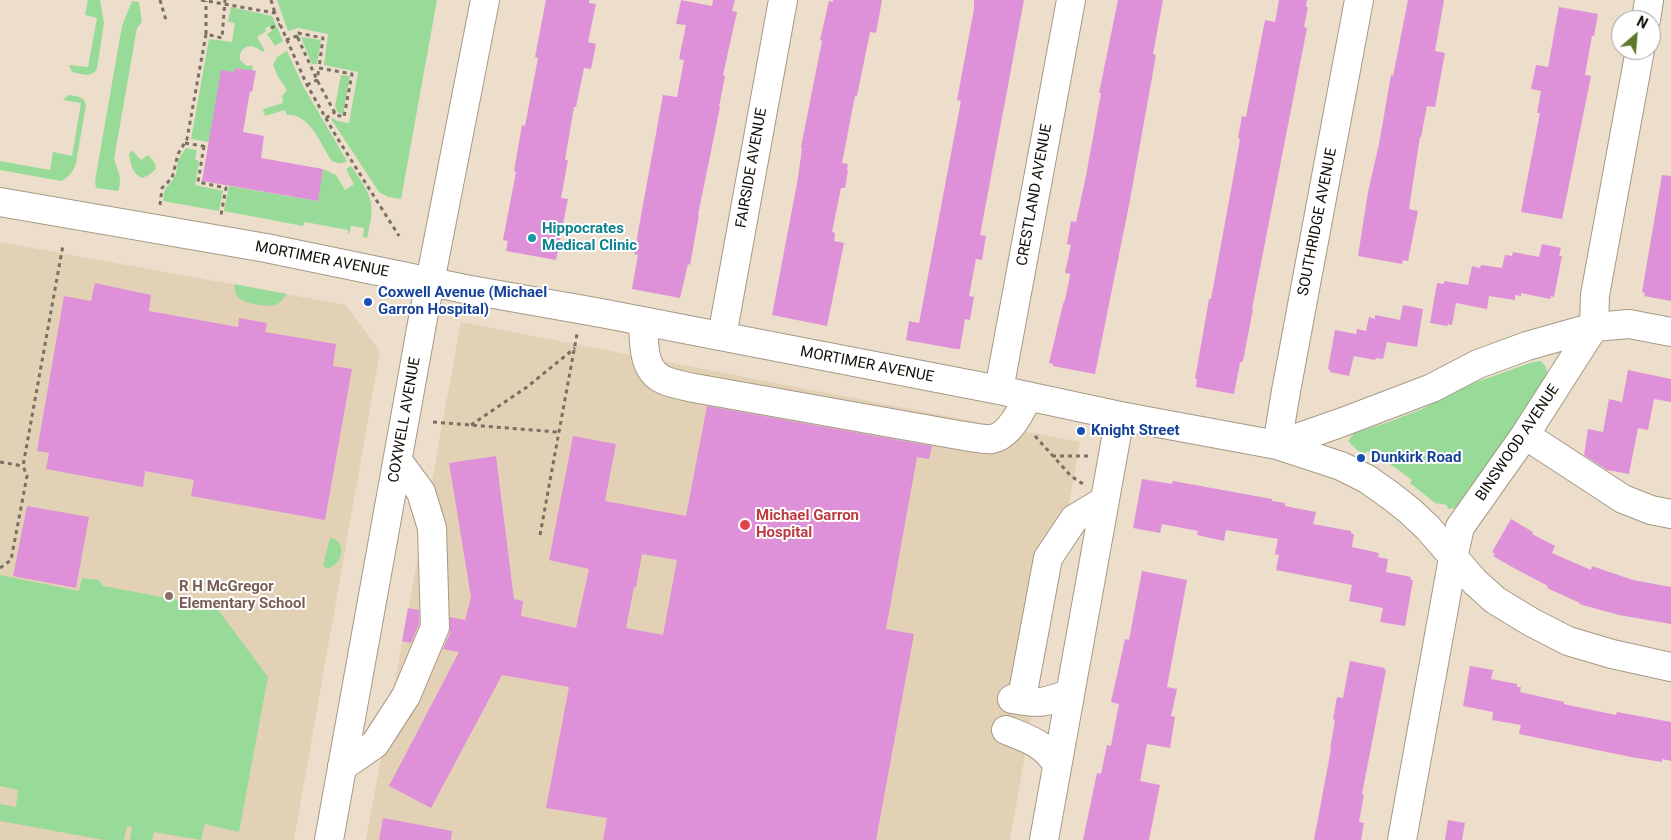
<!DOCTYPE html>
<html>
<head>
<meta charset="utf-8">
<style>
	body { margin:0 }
	#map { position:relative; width:1671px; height:840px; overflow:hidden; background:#ecdeca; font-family:Roboto,sans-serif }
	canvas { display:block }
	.north { position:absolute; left:1611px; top:10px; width:50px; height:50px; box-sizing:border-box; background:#fff; border:1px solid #a19f9c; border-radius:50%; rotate:27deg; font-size:14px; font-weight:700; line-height:20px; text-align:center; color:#140f08 }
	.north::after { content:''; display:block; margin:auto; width:18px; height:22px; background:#5d782b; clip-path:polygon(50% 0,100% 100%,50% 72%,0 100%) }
</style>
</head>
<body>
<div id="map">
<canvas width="1671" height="840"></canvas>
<div class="north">N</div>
</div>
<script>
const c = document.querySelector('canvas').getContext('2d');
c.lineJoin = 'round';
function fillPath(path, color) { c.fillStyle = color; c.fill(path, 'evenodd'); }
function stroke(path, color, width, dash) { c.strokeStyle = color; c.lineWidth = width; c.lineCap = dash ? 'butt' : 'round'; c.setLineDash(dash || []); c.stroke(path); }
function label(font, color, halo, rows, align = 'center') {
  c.font = font + ' Roboto,sans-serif'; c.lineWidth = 4; c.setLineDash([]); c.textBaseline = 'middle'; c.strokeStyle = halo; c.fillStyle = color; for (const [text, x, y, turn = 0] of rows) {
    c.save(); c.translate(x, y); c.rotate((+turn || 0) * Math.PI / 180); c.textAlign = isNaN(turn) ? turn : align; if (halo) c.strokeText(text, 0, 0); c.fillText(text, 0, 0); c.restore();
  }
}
const built = new Path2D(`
	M 0,242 L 346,305 L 380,352 L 294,840 L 0,840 Z
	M 461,322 L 1080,442 L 1010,840 L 366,840 Z`);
const green = new Path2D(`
	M 88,0 L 100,0 L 104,23 L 97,69 C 91,78 81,74 72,72 L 69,65 L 88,67 L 97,18 L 85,15 Z
	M 277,0 L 437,0 L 401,199 L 388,197 L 379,192 L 331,119 L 333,118 L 337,121 L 349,123 L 358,72 L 324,65 L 328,34 L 298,28 L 288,31 Z
	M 132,1 L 139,2 L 142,22 L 137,28 L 114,159 C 118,171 123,180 118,191 L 96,188 L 95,181 L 122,26 Z
	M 231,7 L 272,16 L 283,41 L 275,46 L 267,34 L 272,31 L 269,26 L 265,29 L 266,31 L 257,37 L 265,51 L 262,52 C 253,42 238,45 240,60 L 247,66 L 252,65 L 253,71 L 235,68 L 209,142 L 191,139 L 209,39 L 232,42 L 235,23 L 228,22 Z
	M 301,37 L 321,40 L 317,64 L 312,64 Z
	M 287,51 L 303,86 L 347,161 C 342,165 337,163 332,161 C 321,146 311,113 287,115 L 285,110 L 265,116 L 263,109 L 283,103 L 282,96 L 287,90 L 278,77 L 273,65 L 277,57 Z
	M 341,75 L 350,76 L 343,114 L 338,113 L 335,106 Z
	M 68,95 C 76,96 84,96 86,105 L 76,163 C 73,172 70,176 61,181 L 0,170 L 0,161 L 50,170 L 53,152 L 72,156 L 81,103 L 63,100 Z
	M 186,148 L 197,150 L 195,159 L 199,161 L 195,185 L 223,191 L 219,211 L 163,201 L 165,189 L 173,180 L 176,174 L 178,160 Z
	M 133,151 L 141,160 L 148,155 L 155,163 L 156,169 L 149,175 L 142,178 C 132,173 131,165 129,155 L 130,152 Z
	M 351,166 C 372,197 376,200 367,238 L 363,237 L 364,228 L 351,226 L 349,234 L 348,234 L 348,230 L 305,222 L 303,226 L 224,211 L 229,186 L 317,201 L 323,169 L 336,175 L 345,190 L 354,184 L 346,169 Z
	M 234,284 L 287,294 C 284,297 282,301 279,303 C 271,309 243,304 237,296 C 235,293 235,288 234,284 Z
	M 1541,361 C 1547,367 1548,371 1546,379 L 1460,503 L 1455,508 L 1448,509 L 1447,505 L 1435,503 L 1410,483 L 1412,480 L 1390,464 L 1367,451 L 1364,455 L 1356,449 L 1348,441 L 1354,433 L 1389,422 L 1422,409 L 1471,384 L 1533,362 Z
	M 330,538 C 348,539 343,568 326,568 L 323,565 Z
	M 0,575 L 79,591 L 82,578 L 99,580 L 103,586 L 216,607 L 268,677 L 239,832 L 205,824 L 201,840 L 154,832 L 152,840 L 130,840 L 132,827 L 127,826 L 124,840 L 104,840 L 0,821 L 0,804 L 16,807 L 18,790 L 0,786 Z`);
const building = new Path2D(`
	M 546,0 L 589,0 L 589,3 L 596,4 L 588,42 L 596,44 L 591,69 L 584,68 L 576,107 L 574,107 L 565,160 L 568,160 L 561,198 L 568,199 L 556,260 L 506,251 L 508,241 L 503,240 L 516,172 L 514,171 L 522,125 L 525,126 L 538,58 L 535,57 Z
	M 681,0 L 712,6 L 713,0 L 735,0 L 732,11 L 737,12 L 723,75 L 725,76 L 719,107 L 720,107 L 698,215 L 699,215 L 690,265 L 688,264 L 680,298 L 632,289 L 638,255 L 634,254 L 663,95 L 677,97 L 684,60 L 679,59 L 686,25 L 676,24 Z
	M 833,0 L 882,0 L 876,33 L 870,32 L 857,96 L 855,96 L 842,163 L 848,164 L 847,170 L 848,170 L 845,188 L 841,188 L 832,232 L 835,233 L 834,241 L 844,243 L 827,326 L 772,315 L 798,178 L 802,148 L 801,147 L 822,41 L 820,40 L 829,1 L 833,2 Z
	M 974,0 L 1024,0 L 980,235 L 986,236 L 982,260 L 976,259 L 969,296 L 974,297 L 970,320 L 965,319 L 960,349 L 956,349 L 906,340 L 909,321 L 919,323 L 961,101 L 957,100 L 974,9 Z
	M 1118,0 L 1163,0 L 1153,54 L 1156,55 L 1130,200 L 1095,374 L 1053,366 L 1053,364 L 1049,363 L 1063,304 L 1065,300 L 1070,276 L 1070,274 L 1065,273 L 1071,245 L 1067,244 L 1071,221 L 1076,222 L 1086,176 L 1101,93 L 1099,93 Z
	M 1279,0 L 1307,0 L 1306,7 L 1308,7 L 1304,27 L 1307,28 L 1252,309 L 1253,309 L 1243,361 L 1240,363 L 1234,394 L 1196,387 L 1197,379 L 1195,379 L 1207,311 L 1209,299 L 1211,299 L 1235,168 L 1240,139 L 1238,138 L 1242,116 L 1246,117 L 1265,20 L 1275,22 Z
	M 1408,0 L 1444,0 L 1435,51 L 1445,53 L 1435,107 L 1427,106 L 1421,137 L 1420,137 L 1409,209 L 1418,211 L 1408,261 L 1403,260 L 1402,264 L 1358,256 L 1368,192 L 1379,144 L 1391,75 L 1393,76 Z
	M 1559,7 L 1598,14 L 1594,36 L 1592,36 L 1585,75 L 1591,76 L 1562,219 L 1521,212 L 1540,113 L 1537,113 L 1541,91 L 1531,89 L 1536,65 L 1548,67 Z
	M 235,68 L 256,71 L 252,92 L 250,91 L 243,132 L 264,136 L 261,158 L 323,169 L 318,201 L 202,181 L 221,70 L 234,72 Z
	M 1662,175 L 1671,176 L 1671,301 L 1644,296 L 1645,293 L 1642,292 Z
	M 1542,244 L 1561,248 L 1559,256 L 1562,256 L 1554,297 L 1551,296 L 1550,299 L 1521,293 L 1521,296 L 1515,295 L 1515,300 L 1489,296 L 1487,309 L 1456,303 L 1452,325 L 1448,324 L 1447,326 L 1430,323 L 1437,283 L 1444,284 L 1444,281 L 1468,285 L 1472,266 L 1480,268 L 1481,265 L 1502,268 L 1505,255 L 1512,256 L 1513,252 L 1539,257 Z
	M 95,283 L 151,295 L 149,311 L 238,327 L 239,318 L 267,323 L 265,332 L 336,344 L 333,366 L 352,369 L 325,520 L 191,496 L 194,480 L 145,471 L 143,487 L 46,469 L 49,453 L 37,451 L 64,296 L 91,301 Z
	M 1403,305 L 1423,309 L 1417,347 L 1387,342 L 1383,359 L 1376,358 L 1375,360 L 1354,356 L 1349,376 L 1330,372 L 1330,370 L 1328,369 L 1335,330 L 1356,334 L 1357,329 L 1366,331 L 1369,317 L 1375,319 L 1375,315 L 1400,320 Z
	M 1628,370 L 1671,379 L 1671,402 L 1654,399 L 1648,430 L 1638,428 L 1629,474 L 1607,470 L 1584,455 L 1588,429 L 1603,432 L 1609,399 L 1622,402 Z
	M 707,406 L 932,446 L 929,459 L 917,457 L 886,629 L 914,634 L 876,840 L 603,840 L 607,818 L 546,808 L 569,687 L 502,675 L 431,808 L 389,786 L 459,652 L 443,649 L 450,633 L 450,617 L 465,620 L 471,597 L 449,463 L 496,456 L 514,599 L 523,601 L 521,616 L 576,628 L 589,569 L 549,560 L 573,436 L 616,444 L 605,501 L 686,516 ZM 642,554 L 677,560 L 663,635 L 626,628 L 634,587 L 636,587 Z
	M 1142,479 L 1172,484 L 1173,481 L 1272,499 L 1272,501 L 1285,503 L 1285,506 L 1316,512 L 1313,524 L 1351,531 L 1351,534 L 1354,534 L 1352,547 L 1379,553 L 1378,557 L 1388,559 L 1386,572 L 1411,577 L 1410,579 L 1413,580 L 1405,626 L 1380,622 L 1383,608 L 1349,601 L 1352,585 L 1276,570 L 1279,555 L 1275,554 L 1278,539 L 1226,530 L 1224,541 L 1197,535 L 1198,531 L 1162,524 L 1160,533 L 1133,528 Z
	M 27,506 L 89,517 L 76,588 L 13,576 Z
	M 1511,519 L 1533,532 L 1532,534 L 1555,546 L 1552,553 L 1591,570 L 1592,566 L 1633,580 L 1671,587 L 1671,624 L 1619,615 L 1579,604 L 1580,603 L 1547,588 L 1548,586 L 1512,567 L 1493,556 L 1495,554 L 1492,552 Z
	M 1142,571 L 1187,580 L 1167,687 L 1177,689 L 1171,716 L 1175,717 L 1170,748 L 1147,744 L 1140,781 L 1160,785 L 1149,840 L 1083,840 L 1097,773 L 1101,774 L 1107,745 L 1111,746 L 1119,704 L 1111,702 L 1125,639 L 1129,640 Z
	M 408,608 L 419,610 L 419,624 L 411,643 L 402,641 Z
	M 1350,661 L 1385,668 L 1384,670 L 1386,670 L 1362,794 L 1364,795 L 1359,822 L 1364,823 L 1361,840 L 1314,840 L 1331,749 L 1330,749 L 1335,720 L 1333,719 L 1337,697 L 1343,698 Z
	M 1470,666 L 1493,670 L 1491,679 L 1517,684 L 1517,687 L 1521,687 L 1520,692 L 1564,702 L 1564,704 L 1568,705 L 1616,715 L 1617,712 L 1671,722 L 1671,761 L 1662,759 L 1662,762 L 1631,757 L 1519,734 L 1521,725 L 1492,720 L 1493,712 L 1463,706 Z
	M 383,818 L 452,831 L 451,840 L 379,840 Z
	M 1448,820 L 1465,823 L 1462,840 L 1445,840 Z`);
const path = new Path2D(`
	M 160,0 L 166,20
	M 201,0 L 275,13 L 307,85 L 336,136 L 399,236
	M 271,0 L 275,13
	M 271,28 L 280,24
	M 206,34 L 206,1
	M 286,40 L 297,36 L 296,34 L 298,33 L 323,38 L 319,68 L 352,74 L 344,117 L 336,115 L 317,80 L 297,36
	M 307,85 L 317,80 L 319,68
	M 326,118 L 335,112
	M 185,143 L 208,147
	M 204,146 L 198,182 L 226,188 L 221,215
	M 160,205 L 162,188 L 172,178 L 178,154 L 187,139 L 206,34 L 222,38 L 225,0
	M 433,422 L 557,432
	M 471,425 L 527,387 L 575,348
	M 1035,436 L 1071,476 L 1083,484
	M 1052,456 L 1088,456
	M 0,462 L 23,466
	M 540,535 L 577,334
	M 0,568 L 11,560 L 27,476 L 23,466 L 63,245`);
const minor = new Path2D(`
	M 1646,20 L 1649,0
	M 0,202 L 266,248 L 465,289 L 601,313 L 999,390 L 1120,416 L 1277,445 L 1341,466 L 1367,479 L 1391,496 L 1410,511 L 1428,528 L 1475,582 L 1495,600 L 1531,622 L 1568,641 L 1612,654 L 1671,667
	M 643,321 C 644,339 642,367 660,378 C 668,383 684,386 694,388 L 964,436 C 973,437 984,440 992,439 C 1009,436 1022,410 1028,396
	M 722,336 L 783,0
	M 999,390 L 1071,0
	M 1525,435 L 1623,499 L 1651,510 L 1671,514
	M 1277,445 L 1286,391 L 1359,0
	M 1277,445 L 1340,423 L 1432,388 L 1478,364 L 1527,346 L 1594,327 L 1629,324 L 1671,332
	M 1023,692 L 1048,558 L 1074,519 L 1104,501
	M 1012,699 C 1039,704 1046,703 1070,693
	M 1006,730 C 1029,739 1043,743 1057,764
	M 342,767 L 375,744 L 406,696 L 435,627 L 432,528 L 421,492 L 398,461
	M 1044,840 L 1120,416
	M 1402,840 L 1453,558 L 1460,527 L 1525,435 L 1594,327 L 1595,295 L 1640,50`);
const major = new Path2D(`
	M 329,840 L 423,318 L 485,0`);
const markers = [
	[532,238,5,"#0f9aa8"],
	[368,302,5,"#1a4fb4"],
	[1081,431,5,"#1a4fb4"],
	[1361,458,5,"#1a4fb4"],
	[745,525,6,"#e0444e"],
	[169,596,5,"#8d6e63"]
];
const streetNames = [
	["FAIRSIDE AVENUE",752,168,-80],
	["CRESTLAND AVENUE",1035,195,-80],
	["SOUTHRIDGE AVENUE",1318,222,-79],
	["MORTIMER AVENUE",322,260,11],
	["MORTIMER AVENUE",867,365,11],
	["COXWELL AVENUE",405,420,-80],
	["BINSWOOD AVENUE",1518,443,-56]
];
const cultureNames = [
	["Hippocrates",542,229],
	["Medical Clinic",542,246]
];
const transitNames = [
	["Coxwell Avenue (Michael",378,293],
	["Garron Hospital)",378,310],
	["Knight Street",1091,431],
	["Dunkirk Road",1371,458]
];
const healthNames = [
	["Michael Garron",756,516],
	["Hospital",756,533]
];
const educationNames = [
	["R H McGregor",179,587],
	["Elementary School",179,604]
];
fillPath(built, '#e3d1b6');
fillPath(green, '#98db99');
fillPath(building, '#de91d8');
stroke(minor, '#a69986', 30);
stroke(major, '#a69986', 30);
stroke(path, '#797063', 3, [4, 4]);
stroke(minor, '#fff', 28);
stroke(major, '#fff', 28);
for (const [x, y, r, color] of markers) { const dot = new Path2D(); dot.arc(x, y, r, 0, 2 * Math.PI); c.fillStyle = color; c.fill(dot); stroke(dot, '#fff', 2); }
label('15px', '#140f08', '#fff', streetNames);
label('bold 15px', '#0d838f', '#fff', cultureNames, 'left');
label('bold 15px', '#164399', '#fff', transitNames, 'left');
label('bold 15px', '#be3a42', '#fff', healthNames, 'left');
label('bold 15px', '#785e54', '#fff', educationNames, 'left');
</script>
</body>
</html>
